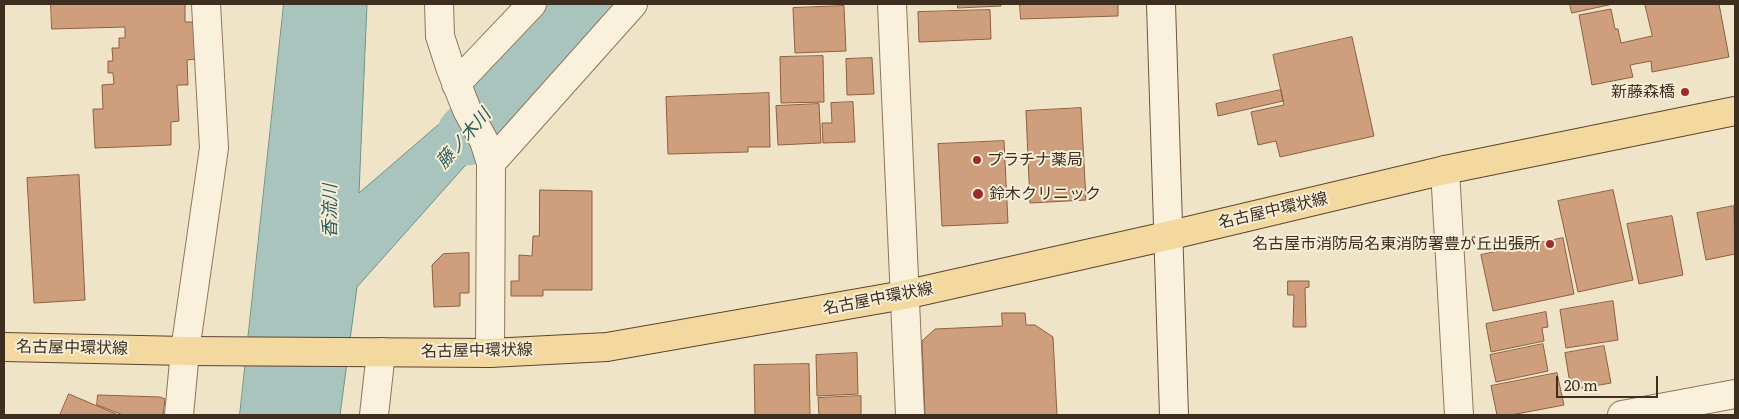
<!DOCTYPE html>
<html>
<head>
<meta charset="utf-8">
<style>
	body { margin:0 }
	#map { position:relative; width:1739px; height:419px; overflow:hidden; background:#f0e4c8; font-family:Literata,serif }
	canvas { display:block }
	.frame { position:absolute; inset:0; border:5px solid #3d2e20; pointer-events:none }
	.scale { position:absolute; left:1556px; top:376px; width:102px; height:22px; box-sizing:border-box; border:2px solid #3d2e20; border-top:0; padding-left:6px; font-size:15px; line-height:18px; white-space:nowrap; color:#3d2e20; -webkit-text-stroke:4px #f7eed8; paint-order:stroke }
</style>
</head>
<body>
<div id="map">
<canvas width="1739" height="419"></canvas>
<div class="frame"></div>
<div class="scale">20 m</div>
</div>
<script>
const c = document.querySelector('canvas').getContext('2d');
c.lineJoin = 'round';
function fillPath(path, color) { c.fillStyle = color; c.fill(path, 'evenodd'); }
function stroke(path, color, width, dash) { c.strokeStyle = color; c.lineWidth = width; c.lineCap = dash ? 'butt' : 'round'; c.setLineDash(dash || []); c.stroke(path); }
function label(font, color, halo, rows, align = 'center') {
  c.font = font + ' Literata,"Noto Sans JP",serif'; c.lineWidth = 4; c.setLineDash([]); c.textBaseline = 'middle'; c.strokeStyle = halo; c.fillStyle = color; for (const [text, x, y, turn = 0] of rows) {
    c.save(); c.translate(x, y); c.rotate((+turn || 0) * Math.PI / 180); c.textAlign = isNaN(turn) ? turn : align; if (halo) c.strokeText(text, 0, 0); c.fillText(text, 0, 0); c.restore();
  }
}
const water = new Path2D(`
	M 284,4 L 367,4 L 359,193 L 511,62 L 537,85 L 357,287 L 340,415 L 240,415 Z`);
const river = new Path2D(`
	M 467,135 L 590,4`);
const building = new Path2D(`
	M 51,4 L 185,4 L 185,22 L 196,22 L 197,59 L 187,60 L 188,85 L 177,85 L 179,121 L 171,122 L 171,145 L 95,148 L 93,109 L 103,109 L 102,85 L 114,84 L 113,73 L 108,73 L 108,61 L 113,61 L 112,48 L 119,48 L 119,38 L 125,38 L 125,27 L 52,29 Z
	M 958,4 L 1001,4 L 1001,6 L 958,8 Z
	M 1020,4 L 1118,4 L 1118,16 L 1021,19 Z
	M 1570,4 L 1613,4 L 1572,13 Z
	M 1645,4 L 1719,4 L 1729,57 L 1652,72 L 1651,61 L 1630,65 L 1633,77 L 1592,85 L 1579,15 L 1611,9 L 1615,29 L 1618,29 L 1621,43 L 1652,36 Z
	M 844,6 L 846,51 L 795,53 L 793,8 Z
	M 990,10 L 991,39 L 919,42 L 918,12 Z
	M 1352,37 L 1374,136 L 1280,157 L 1276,141 L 1258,145 L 1251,112 L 1284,105 L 1273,55 Z
	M 823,56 L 824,102 L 781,103 L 780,57 Z
	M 872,58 L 874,94 L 847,95 L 846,59 Z
	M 1281,90 L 1283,101 L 1218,116 L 1216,104 Z
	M 769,93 L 770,147 L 748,147 L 748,152 L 668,154 L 666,97 Z
	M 853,102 L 855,142 L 823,143 L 822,123 L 832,123 L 831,103 Z
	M 819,104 L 821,143 L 778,145 L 776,106 Z
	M 1081,108 L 1086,200 L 1030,203 L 1026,111 Z
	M 1004,141 L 1008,223 L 942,226 L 938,144 Z
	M 79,175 L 85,300 L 34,303 L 27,178 Z
	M 540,190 L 592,191 L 592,290 L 543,290 L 543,296 L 511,296 L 511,281 L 519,281 L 519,255 L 532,256 L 533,236 L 539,236 Z
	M 1613,190 L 1633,280 L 1578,292 L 1558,201 Z
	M 1734,206 L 1735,254 L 1706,260 L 1697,213 Z
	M 1672,216 L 1683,275 L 1639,284 L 1627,224 Z
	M 1563,238 L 1574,294 L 1493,311 L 1481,255 Z
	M 469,253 L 469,293 L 460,293 L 460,306 L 434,307 L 432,265 L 443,254 Z
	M 1288,281 L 1309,281 L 1309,287 L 1305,288 L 1306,327 L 1293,327 L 1294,295 L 1288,295 Z
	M 1613,301 L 1618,340 L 1566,348 L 1560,310 Z
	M 1546,312 L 1548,327 L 1542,328 L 1544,341 L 1491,352 L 1486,324 Z
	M 1002,313 L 1025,313 L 1026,325 L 1035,325 L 1053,337 L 1057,415 L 925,415 L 922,341 L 935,329 L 1002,326 Z
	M 1543,344 L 1548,371 L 1496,382 L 1490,355 Z
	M 1604,346 L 1611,383 L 1571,390 L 1565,353 Z
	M 857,353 L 858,394 L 817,396 L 816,355 Z
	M 809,364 L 810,415 L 755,415 L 754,365 Z
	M 1557,373 L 1564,405 L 1511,415 L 1497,415 L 1491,386 Z
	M 69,394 L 116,414 L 115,415 L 60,415 Z
	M 98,395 L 160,397 L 165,399 L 163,415 L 123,415 L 97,405 Z
	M 861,396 L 861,415 L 819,415 L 818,398 Z`);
const street = new Path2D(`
	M 439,4 L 440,36 L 450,67 L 467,110 L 484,141 L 491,163 L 490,353
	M 892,4 L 910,415
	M 456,84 L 532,4
	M 491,163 L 633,4
	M 1445,170 L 1459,415
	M 179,415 L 185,351 L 214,148 L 206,4
	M 374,415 L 381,352
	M 1622,415 L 1735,394`);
const secondary = new Path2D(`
	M 1161,4 L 1174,415`);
const primary = new Path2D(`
	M 4,347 L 185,351 L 490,353 L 607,347 L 904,295 L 1167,236 L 1445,170 L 1735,111`);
const markers = [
	[1685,92,5,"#9e2a2b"],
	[977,160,5,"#9e2a2b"],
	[978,194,6,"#9e2a2b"],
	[1550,244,5,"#9e2a2b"]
];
const poiNames = [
	["新藤森橋",1675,92],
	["プラチナ薬局",987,160,"left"],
	["鈴木クリニック",989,194,"left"],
	["名古屋市消防局名東消防署豊が丘出張所",1540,244]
];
const streetNames = [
	["名古屋中環状線",1273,211,-13],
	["名古屋中環状線",878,299,-11],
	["名古屋中環状線",72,348,1],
	["名古屋中環状線",477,351,-1]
];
const waterNames = [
	["藤ノ木川",464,139,-49],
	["香流川",331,211,-90]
];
fillPath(water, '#a9c4bc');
stroke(water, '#6f938a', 1);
stroke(river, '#a9c4bc', 61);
fillPath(building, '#cf9f7d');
stroke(building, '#8d5f41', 1);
stroke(street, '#8d765c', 30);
stroke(secondary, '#6f573f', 30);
stroke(primary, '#5b4430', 30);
stroke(street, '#faf1dc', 28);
stroke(secondary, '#faf1dc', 28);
stroke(primary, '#f3d9a0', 28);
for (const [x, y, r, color] of markers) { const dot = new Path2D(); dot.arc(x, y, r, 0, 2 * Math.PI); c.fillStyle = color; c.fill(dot); stroke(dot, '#f7eed8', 2); }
label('16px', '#3d2e20', '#f7eed8', poiNames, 'right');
label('16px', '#3d2e20', '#f7eed8', streetNames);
label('italic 18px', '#2f5d5a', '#f7eed8', waterNames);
</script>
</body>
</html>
